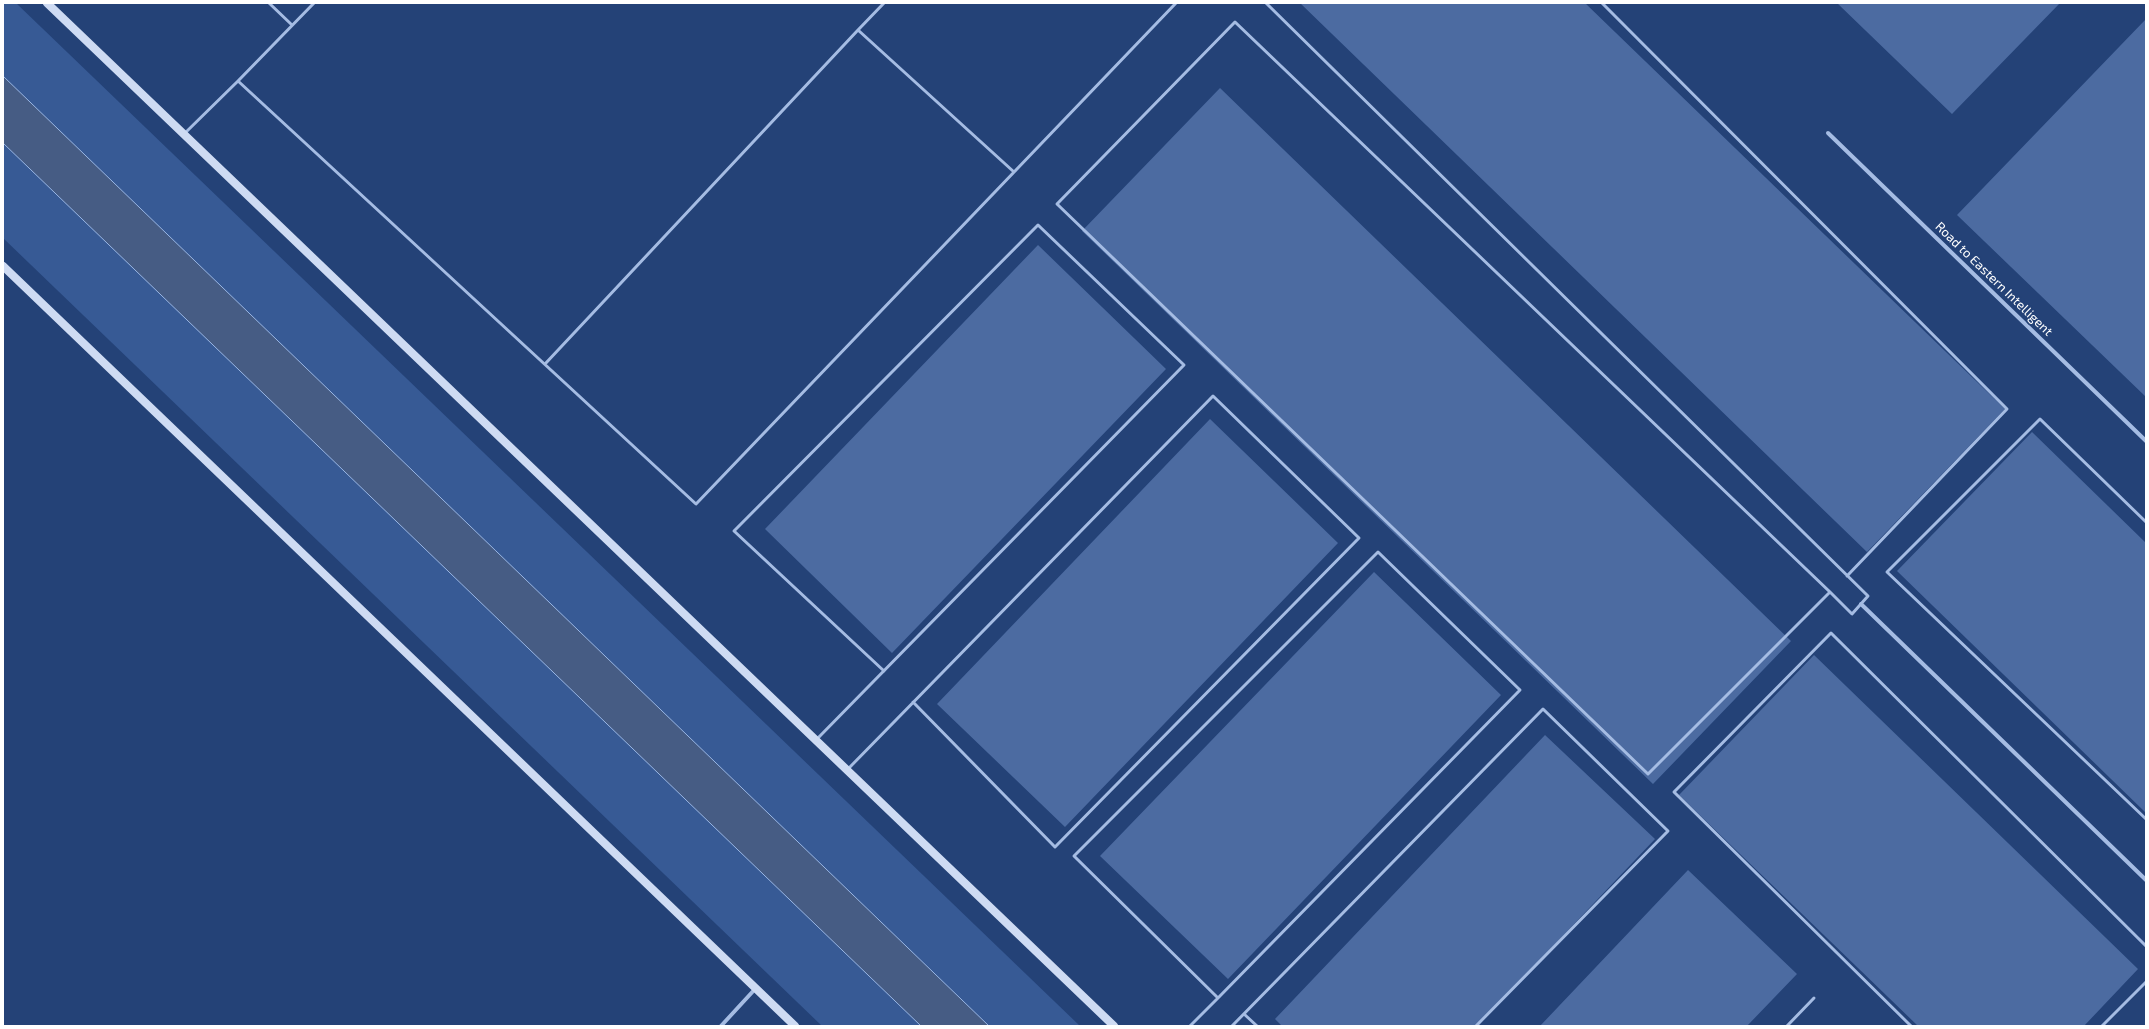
<!DOCTYPE html>
<html>
<head>
<meta charset="utf-8">
<style>
	body { margin:0 }
	#map { position:relative; width:2149px; height:1029px; overflow:hidden; background:#244277; font-family:"Exo 2",sans-serif }
	canvas { display:block }
	.frame { position:absolute; inset:0; border:4px solid #fff; pointer-events:none }
</style>
</head>
<body>
<div id="map">
<canvas width="2149" height="1029"></canvas>
<div class="frame"></div>
</div>
<script>
const c = document.querySelector('canvas').getContext('2d');
c.lineJoin = 'round';
function fillPath(path, color) { c.fillStyle = color; c.fill(path, 'evenodd'); }
function stroke(path, color, width, dash) { c.strokeStyle = color; c.lineWidth = width; c.lineCap = dash ? 'butt' : 'round'; c.setLineDash(dash || []); c.stroke(path); }
function label(font, color, halo, rows, align = 'center') {
  c.font = font + ' "Exo 2",sans-serif'; c.lineWidth = 3.5; c.setLineDash([]); c.textBaseline = 'middle'; c.strokeStyle = halo; c.fillStyle = color; for (const [text, x, y, turn = 0] of rows) {
    c.save(); c.translate(x, y); c.rotate((+turn || 0) * Math.PI / 180); c.textAlign = isNaN(turn) ? turn : align; if (halo) c.strokeText(text, 0, 0); c.fillText(text, 0, 0); c.restore();
  }
}
const green = new Path2D(`
	M 3,3 L 16,3 L 1080,1026 L 822,1026 L 3,238 Z`);
const water = new Path2D(`
	M 3,76 L 989,1026 L 921,1026 L 3,143 Z`);
const building = new Path2D(`
	M 1300,3 L 1585,3 L 2005,409 L 1867,552 Z
	M 1837,3 L 2060,3 L 1952,114 Z
	M 2146,19 L 2146,397 L 1957,215 Z
	M 1220,88 L 1791,641 L 1653,784 L 1082,231 Z
	M 1038,245 L 1166,369 L 892,653 L 765,529 Z
	M 1210,419 L 1338,543 L 1065,827 L 937,704 Z
	M 2032,432 L 2146,543 L 2146,813 L 1897,571 Z
	M 1374,572 L 1501,695 L 1228,979 L 1100,856 Z
	M 1814,655 L 2138,969 L 2084,1026 L 1918,1026 L 1679,795 Z
	M 1545,735 L 1655,839 L 1477,1026 L 1282,1026 L 1275,1019 Z
	M 1688,870 L 1797,974 L 1747,1026 L 1540,1026 Z`);
const lane = new Path2D(`
	M 269,3 L 292,25
	M 314,3 L 238,81 L 696,504 L 1176,3
	M 1266,3 L 1868,596 L 1852,614 L 1830,592 L 1235,22 L 1057,204 L 1648,774 L 1830,592
	M 1602,3 L 2007,409 L 1847,576
	M 858,30 L 884,3
	M 184,134 L 238,81
	M 545,364 L 858,30 L 1014,172
	M 2146,522 L 2040,419 L 1887,572 L 2146,819
	M 817,739 L 1184,365 L 1038,225 L 734,531 L 884,671
	M 848,769 L 1213,396 L 1359,538 L 1055,847 L 913,702
	M 1244,1014 L 1257,1026
	M 1190,1026 L 1218,998 L 1520,690 L 1378,552 L 1074,856 L 1218,998
	M 1232,1026 L 1543,709 L 1668,831 L 1476,1026
	M 1787,1026 L 1814,998
	M 1911,1026 L 1674,792 L 1831,633 L 2146,946
	M 2102,1026 L 2146,982`);
const street = new Path2D(`
	M 1828,133 L 2146,441
	M 1861,604 L 2146,880
	M 721,1026 L 756,988`);
const secondary = new Path2D(`
	M 47,3 L 1114,1026
	M 3,266 L 795,1026`);
const streetNames = [
	["Road to Eastern Intelligent",1994,279,44]
];
fillPath(green, '#375a95');
fillPath(water, '#465c84');
stroke(water, '#99b6e4', 1);
fillPath(building, '#4c6ba1');
stroke(lane, '#a5bce3', 3);
stroke(street, '#a5bce3', 4);
stroke(secondary, '#cedbf3', 8);
label('13px', '#fff', '#244277', streetNames);
</script>
</body>
</html>
